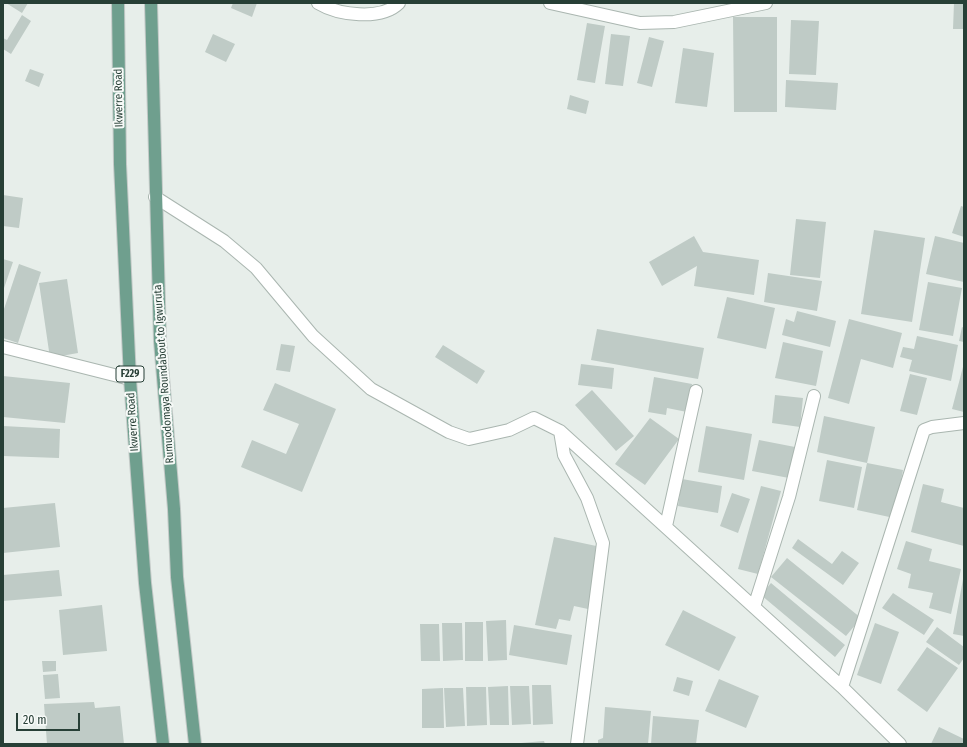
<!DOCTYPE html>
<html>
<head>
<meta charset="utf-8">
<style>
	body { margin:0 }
	#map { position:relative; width:967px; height:747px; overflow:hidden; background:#e7eeea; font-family:"Fira Sans Condensed",sans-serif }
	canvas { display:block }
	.frame { position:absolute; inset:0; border:4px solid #273f36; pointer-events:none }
	.scale { position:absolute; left:16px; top:713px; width:64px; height:18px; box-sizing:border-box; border:2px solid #273f36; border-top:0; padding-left:5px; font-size:12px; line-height:14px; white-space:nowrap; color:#273f36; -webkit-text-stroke:3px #f7faf8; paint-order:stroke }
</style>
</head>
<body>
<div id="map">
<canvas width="967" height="747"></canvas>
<div class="frame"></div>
<div class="scale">20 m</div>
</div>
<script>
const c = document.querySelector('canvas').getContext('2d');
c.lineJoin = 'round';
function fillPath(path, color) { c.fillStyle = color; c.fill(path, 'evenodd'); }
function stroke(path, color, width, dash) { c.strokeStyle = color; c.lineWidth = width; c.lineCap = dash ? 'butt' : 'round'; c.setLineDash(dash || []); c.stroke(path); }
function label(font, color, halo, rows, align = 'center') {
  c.font = font + ' "Fira Sans Condensed",sans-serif'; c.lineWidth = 4; c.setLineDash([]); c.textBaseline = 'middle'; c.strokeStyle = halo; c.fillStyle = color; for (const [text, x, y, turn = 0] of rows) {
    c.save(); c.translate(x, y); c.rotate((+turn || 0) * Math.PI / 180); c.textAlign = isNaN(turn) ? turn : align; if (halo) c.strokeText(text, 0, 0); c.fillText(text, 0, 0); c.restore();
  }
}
const building = new Path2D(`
	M 6,3 L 28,3 L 22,13 Z
	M 233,3 L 257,3 L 252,17 L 231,8 Z
	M 954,3 L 964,3 L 964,29 L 953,29 Z
	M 22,15 L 31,21 L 11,54 L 3,49 L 3,38 L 7,40 Z
	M 733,17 L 777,17 L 777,112 L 734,112 Z
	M 791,20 L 819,21 L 816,75 L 789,74 Z
	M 587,23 L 605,26 L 595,83 L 577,80 Z
	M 213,34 L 235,44 L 226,62 L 205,52 Z
	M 611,34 L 630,36 L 623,86 L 605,84 Z
	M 649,37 L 664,41 L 652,87 L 637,83 Z
	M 683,48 L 714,53 L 707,107 L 675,103 Z
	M 30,69 L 44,74 L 39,87 L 25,81 Z
	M 786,80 L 838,83 L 836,110 L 785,107 Z
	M 570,95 L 589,101 L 586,114 L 567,109 Z
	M 3,195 L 23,198 L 19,228 L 3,226 Z
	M 961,206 L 964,207 L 964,237 L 952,233 Z
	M 796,219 L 826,222 L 820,278 L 790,275 Z
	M 874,230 L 925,238 L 912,322 L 861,314 Z
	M 694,236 L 703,252 L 759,260 L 754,295 L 694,286 L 697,266 L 662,286 L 649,262 Z
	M 935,236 L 964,243 L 964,282 L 926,274 Z
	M 3,259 L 13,262 L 3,291 Z
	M 19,264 L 41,272 L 18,343 L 3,338 L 3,312 Z
	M 768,273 L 822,281 L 817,311 L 764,302 Z
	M 67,279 L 78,353 L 50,358 L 39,283 Z
	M 928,282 L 962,288 L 953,336 L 919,330 Z
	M 727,297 L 775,308 L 766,349 L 717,338 Z
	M 797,311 L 836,321 L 830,347 L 782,335 L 786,319 L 794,322 Z
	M 849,319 L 902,333 L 893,368 L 861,359 L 849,404 L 828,398 Z
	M 962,327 L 964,328 L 964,342 L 959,341 Z
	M 597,329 L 704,348 L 698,379 L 591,360 Z
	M 917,336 L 958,345 L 951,381 L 909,371 L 912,360 L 900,357 L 903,347 L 914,349 Z
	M 783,342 L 823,351 L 816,386 L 775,378 Z
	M 281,344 L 295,346 L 290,372 L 276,370 Z
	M 443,345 L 485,371 L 477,384 L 435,357 Z
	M 964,363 L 964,412 L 952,409 Z
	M 581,364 L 614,368 L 612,389 L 578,385 Z
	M 910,374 L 927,378 L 917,415 L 900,411 Z
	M 3,376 L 70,383 L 65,423 L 3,417 Z
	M 654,377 L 692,384 L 687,412 L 667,408 L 666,415 L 648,412 Z
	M 275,383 L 336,409 L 302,492 L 241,467 L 252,440 L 286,454 L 299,424 L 263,410 Z
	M 592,390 L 634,436 L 616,451 L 575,405 Z
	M 775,395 L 803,398 L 800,427 L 772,423 Z
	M 824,416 L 875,427 L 867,463 L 817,452 Z
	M 650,418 L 679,439 L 645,485 L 615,464 Z
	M 3,426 L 60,429 L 59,458 L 3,456 Z
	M 706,426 L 752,434 L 744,480 L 698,472 Z
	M 759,440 L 795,447 L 789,478 L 752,471 Z
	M 827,460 L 862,467 L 854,508 L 819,501 Z
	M 867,463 L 903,470 L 894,518 L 857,510 Z
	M 682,479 L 722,486 L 718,513 L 678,506 Z
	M 923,484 L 944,489 L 941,502 L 964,508 L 964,546 L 911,532 Z
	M 761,486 L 781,491 L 758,574 L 738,569 Z
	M 732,493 L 750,499 L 738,533 L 720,526 Z
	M 55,503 L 60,547 L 3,553 L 3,508 Z
	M 554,537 L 601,547 L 588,609 L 574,606 L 570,621 L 559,619 L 556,629 L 535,625 Z
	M 798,539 L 832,564 L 842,551 L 859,563 L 843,585 L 792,548 Z
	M 906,541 L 932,549 L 929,561 L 961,569 L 951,614 L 929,608 L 933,593 L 908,588 L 911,574 L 897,569 Z
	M 787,558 L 861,618 L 846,636 L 771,577 Z
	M 59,570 L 62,596 L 3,601 L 3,575 Z
	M 963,579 L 964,579 L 964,636 L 953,634 Z
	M 771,583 L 845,645 L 835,657 L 761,595 Z
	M 893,593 L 934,620 L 924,635 L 882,608 Z
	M 102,605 L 107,651 L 63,655 L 59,610 Z
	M 683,610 L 736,637 L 719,671 L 665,645 Z
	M 506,620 L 507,660 L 488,661 L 486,621 Z
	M 465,622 L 483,622 L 483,661 L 465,661 Z
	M 442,623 L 462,623 L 463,660 L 443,661 Z
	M 875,623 L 899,632 L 881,684 L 857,675 Z
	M 420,624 L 439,624 L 440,661 L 421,661 Z
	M 514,625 L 572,635 L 567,665 L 509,655 Z
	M 937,627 L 964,647 L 964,658 L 959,665 L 926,642 Z
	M 927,647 L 958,668 L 927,712 L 897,690 Z
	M 42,661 L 56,661 L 56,671 L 43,672 Z
	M 58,674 L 60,698 L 45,699 L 43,675 Z
	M 677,677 L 693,681 L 689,696 L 673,691 Z
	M 719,679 L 759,696 L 746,728 L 705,711 Z
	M 532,685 L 551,685 L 553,724 L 533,725 Z
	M 508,686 L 509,725 L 490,725 L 488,687 Z
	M 510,686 L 529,686 L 531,724 L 512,725 Z
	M 466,687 L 486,687 L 487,725 L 467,726 Z
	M 443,688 L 444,728 L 422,728 L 422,689 Z
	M 444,688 L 463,688 L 465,726 L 446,727 Z
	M 94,702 L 95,708 L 120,706 L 124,744 L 47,744 L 44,704 Z
	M 605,707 L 651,711 L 648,744 L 598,744 L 598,740 L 603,738 Z
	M 653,716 L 699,720 L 696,744 L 651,744 Z
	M 939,727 L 964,739 L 964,744 L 931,744 Z
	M 544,741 L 545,744 L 521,744 L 521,743 Z`);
const minor = new Path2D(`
	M 318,3 C 338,15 381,21 399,3
	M 550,3 L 640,23 L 674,22 L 766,3
	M 155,197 L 224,241 L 256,268 L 313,336 L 371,389 L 449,432 L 469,439 L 509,430 L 534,418 L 560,431 L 842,687 L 900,744
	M 3,347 L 130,379
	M 560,431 L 564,455 L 587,498 L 603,543 L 577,744
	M 666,526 L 696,391
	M 754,607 L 789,497 L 814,396
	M 842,687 L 924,430 L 932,427 L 964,423`);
const major = new Path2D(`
	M 118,3 L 120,164 L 130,379 L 145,583 L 163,744
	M 151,3 L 160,341 L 174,509 L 177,577 L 195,744`);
const shields = [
	[130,374,28]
];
const shieldNames = [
	["F229",130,374]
];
const streetNames = [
	["Ikwerre Road",119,98,-91],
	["Rumuodomaya Roundabout to Igwuruta",164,374,-94],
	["Ikwerre Road",133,422,-94]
];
fillPath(building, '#bfcbc6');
stroke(minor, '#aab6b0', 14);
stroke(major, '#c3c9c7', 14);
stroke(minor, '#fff', 12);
stroke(major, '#6f9f8e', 12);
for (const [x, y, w] of shields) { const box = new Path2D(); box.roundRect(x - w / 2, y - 8, w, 16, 3); c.fillStyle = '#f7faf8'; c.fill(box); stroke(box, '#273f36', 1); }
label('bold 10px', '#273f36', null, shieldNames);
label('11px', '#273f36', '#f7faf8', streetNames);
</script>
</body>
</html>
